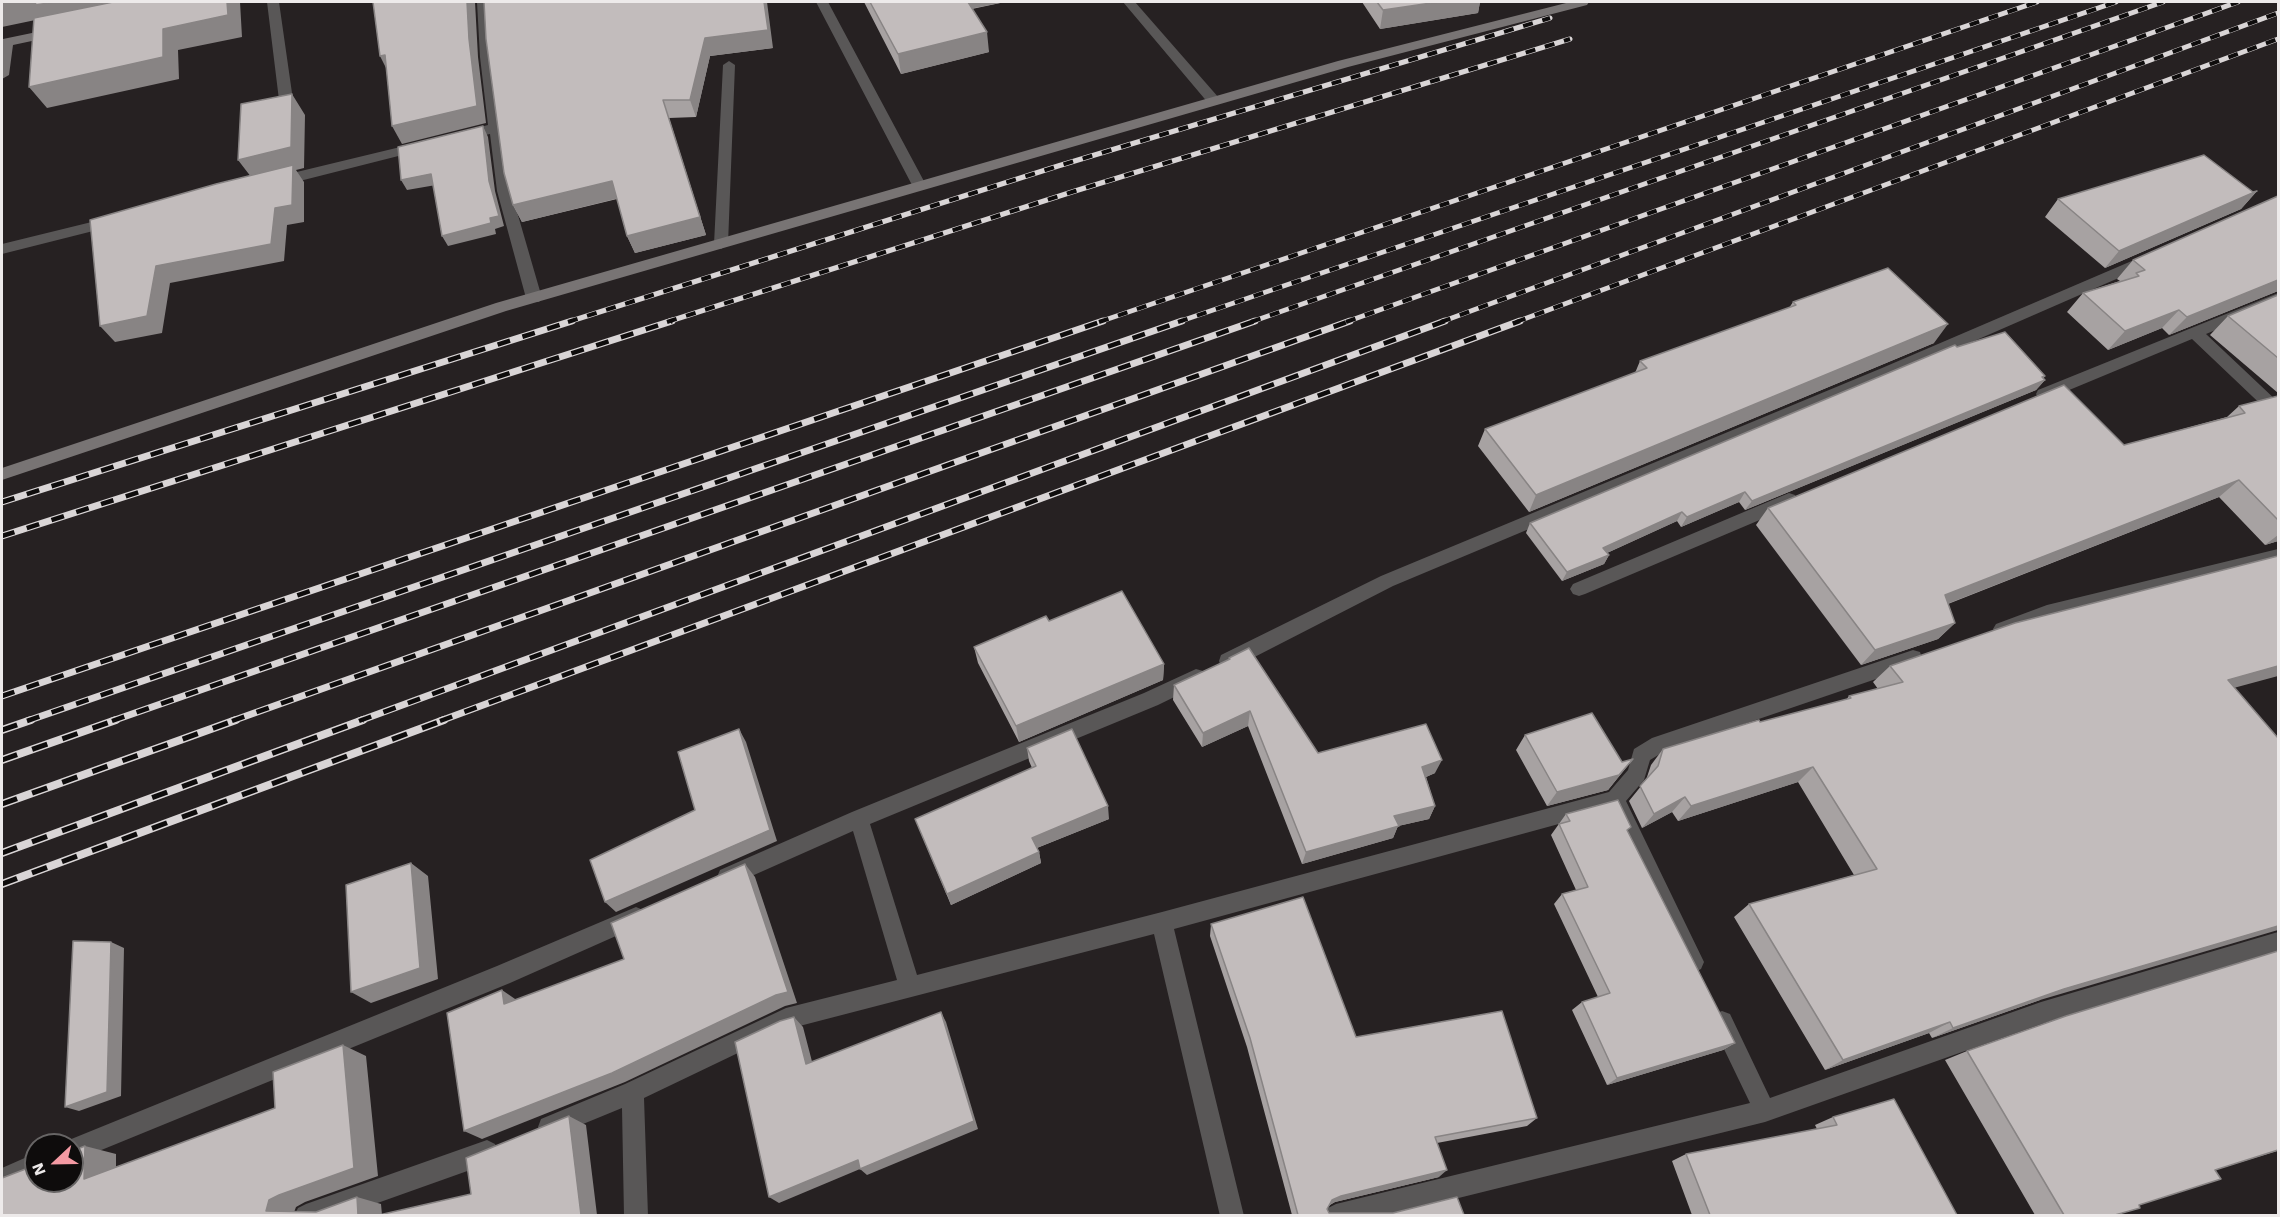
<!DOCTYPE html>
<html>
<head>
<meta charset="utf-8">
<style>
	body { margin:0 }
	#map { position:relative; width:2280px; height:1217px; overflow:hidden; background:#262122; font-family:"Work Sans",sans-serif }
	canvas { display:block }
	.frame { position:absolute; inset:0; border:3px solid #edeaea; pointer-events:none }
	.north { position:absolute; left:24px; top:1133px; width:60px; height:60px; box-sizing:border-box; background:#0e0c0c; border:2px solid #676565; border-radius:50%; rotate:248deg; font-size:16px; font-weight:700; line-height:24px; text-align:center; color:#edeaea }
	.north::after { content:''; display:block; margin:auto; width:21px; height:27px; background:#f49aa3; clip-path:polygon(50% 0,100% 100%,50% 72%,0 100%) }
</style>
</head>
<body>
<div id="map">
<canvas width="2280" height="1217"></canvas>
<div class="frame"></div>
<div class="north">N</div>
</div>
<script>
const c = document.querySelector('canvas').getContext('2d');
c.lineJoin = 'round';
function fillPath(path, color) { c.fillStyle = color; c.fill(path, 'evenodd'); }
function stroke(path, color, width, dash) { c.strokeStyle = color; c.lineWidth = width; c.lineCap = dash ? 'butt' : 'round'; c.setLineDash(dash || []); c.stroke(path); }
const street = new Path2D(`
	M 267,2 L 279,2 L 293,100 L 286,104 L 279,100 Z
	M 477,2 L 489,2 L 492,57 L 511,191 L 542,298 L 539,302 L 529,302 L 526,298 L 497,191 L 490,134 L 462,140 L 455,136 L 457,133 L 488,125 L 480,57 Z
	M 816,2 L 828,2 L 926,185 L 924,188 L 919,190 L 912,185 Z
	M 1123,2 L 1135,2 L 1219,98 L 1221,101 L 1219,104 L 1209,104 Z
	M 729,61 L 735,65 L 728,244 L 721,249 L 714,244 L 723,65 Z
	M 421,142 L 428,146 L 426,149 L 276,187 L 269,182 L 276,177 Z
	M 112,217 L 119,222 L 117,225 L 2,254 L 2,244 Z
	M 2148,254 L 2153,255 L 2155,259 L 2153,263 L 1894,376 L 1393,586 L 1235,667 L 1228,669 L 1221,667 L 1219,661 L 1221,655 L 1381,576 L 1882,368 Z
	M 2278,293 L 2278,304 L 2206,334 L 2278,402 L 2278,417 L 2272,415 L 2192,339 L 2050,398 L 2038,398 L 2036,394 L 2038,390 Z
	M 1789,493 L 1795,495 L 1797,500 L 1795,505 L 1585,594 L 1579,596 L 1573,594 L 1570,589 L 1573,584 Z
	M 2278,549 L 2278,563 L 2048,620 L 2002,637 L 1996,634 L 1993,629 L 1996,624 L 2047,605 Z
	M 1913,650 L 1920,652 L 1922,658 L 1920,664 L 1665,751 L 1650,760 L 1644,780 L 1626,801 L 1704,962 L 1701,969 L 1693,973 L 1685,969 L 1610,810 L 1174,929 L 1244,1216 L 1220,1216 L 1154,934 L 788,1029 L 644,1098 L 648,1216 L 624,1216 L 622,1108 L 549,1138 L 541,1135 L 538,1127 L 541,1119 L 625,1084 L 786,1008 L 897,980 L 853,831 L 727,887 L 720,884 L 717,877 L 720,870 L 852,812 L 1144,693 L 1196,669 L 1203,671 L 1205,677 L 1203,683 L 1158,705 L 870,824 L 917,975 L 1162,912 L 1609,792 L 1628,770 L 1634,749 L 1652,738 Z
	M 636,907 L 643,910 L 646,917 L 643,924 L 510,983 L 72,1162 L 72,1145 L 63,1145 L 64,1142 L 497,966 Z
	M 2278,932 L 2278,952 L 2041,1024 L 1765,1122 L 1386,1216 L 1324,1216 L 1328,1208 L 1336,1204 L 1750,1103 L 1711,1022 L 1714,1014 L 1722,1011 L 1730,1014 L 1770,1098 L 2041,1002 Z
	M 487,1140 L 495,1144 L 499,1152 L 495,1160 L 487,1164 L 341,1216 L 294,1216 L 298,1208 L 306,1204 Z
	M 36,1153 L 36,1177 L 2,1190 L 2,1168 Z`);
const secondary = new Path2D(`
	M 1570,2 L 1589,2 L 1587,5 L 1348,67 L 506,311 L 2,480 L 2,468 L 496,303 L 1338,61 Z
	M 56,28 L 62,32 L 60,35 L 13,45 L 9,75 L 2,79 L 3,39 Z`);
const railFar2 = new Path2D(`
	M 568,322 L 1058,166 L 1550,18
	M 667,322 L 1075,191 L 1570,39
	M 1099,322 L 2037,2
	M 1178,322 L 2116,2
	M 1251,322 L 2163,2
	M 1346,322 L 2238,2
	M 1441,322 L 2278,13
	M 1516,322 L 2278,39`);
const railFar1 = new Path2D(`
	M 2,502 L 572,321
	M 2,536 L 672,321
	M 2,696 L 1103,321
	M 27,721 L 1182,321
	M 112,721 L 1255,321
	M 232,721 L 1350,321
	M 359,721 L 1445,321
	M 440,721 L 1520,321`);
const rail = new Path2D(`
	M 2,730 L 31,720
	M 2,760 L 116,720
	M 2,804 L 236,720
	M 2,853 L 363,720
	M 2,884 L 444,720`);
const wall = new Path2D(`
	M 484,2 L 773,48 L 710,56 L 696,117 L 669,118 L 706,235 L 635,253 L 627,236 L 617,199 L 522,222 L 513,205 Z
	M 864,2 L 1005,2 L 972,9 L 989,52 L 901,74 Z
	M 1362,2 L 1480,2 L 1478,13 L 1380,29 Z
	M 2257,191 L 2241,209 L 2105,268 L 2045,217 L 2058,199 L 2253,192 Z
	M 2133,260 L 2278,291 L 2169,335 L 2162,328 L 2108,350 L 2067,312 L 2083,293 L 2120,281 L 2117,279 Z
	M 2278,295 L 2278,393 L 2210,335 L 2228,316 Z
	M 1793,302 L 1934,343 L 1529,512 L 1478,446 L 1485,429 L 1635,373 L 1640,361 L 1789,308 Z
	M 1957,347 L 2045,376 L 2043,379 L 2045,380 L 2036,390 L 1745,510 L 1739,502 L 1681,527 L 1677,521 L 1607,553 L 1609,555 L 1604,564 L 1562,581 L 1526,533 L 1530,523 Z
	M 2278,396 L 2278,541 L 2265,545 L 2219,497 L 1948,604 L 1955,623 L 1938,639 L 1861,665 L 1756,525 L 1768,508 L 2124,445 L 2227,417 L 2239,406 Z
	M 1049,621 L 1164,664 L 1163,680 L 1019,742 L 978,663 L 974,647 Z
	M 1229,658 L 1318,753 L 1435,773 L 1426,777 L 1435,806 L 1429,819 L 1398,826 L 1393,838 L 1302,864 L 1248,726 L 1202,747 L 1173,700 L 1174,685 L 1229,660 Z
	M 1890,666 L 2235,688 L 2040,1000 L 1932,1038 L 1929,1033 L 1825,1070 L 1734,917 L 1749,904 L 1854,875 L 1798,782 L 1678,821 L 1672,812 L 1642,828 L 1629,801 L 1646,780 L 1651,765 L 1663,749 L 1846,700 L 1849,696 L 1878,689 L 1873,682 Z
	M 1525,735 L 1622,762 L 1633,759 L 1608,790 L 1547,806 L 1516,750 Z
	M 1027,748 L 1109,819 L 1037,848 L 1039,852 L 1041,863 L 951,905 L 915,819 L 1032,768 L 1029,761 Z
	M 1566,814 L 1627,832 L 1735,1043 L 1723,1050 L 1607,1085 L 1572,1010 L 1582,1002 L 1598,997 L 1554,904 L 1562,894 L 1576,890 L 1551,835 Z
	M 1211,924 L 1356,1037 L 1537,1118 L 1527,1126 L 1437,1143 L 1439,1177 L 1335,1202 L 1330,1205 L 1327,1209 L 1329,1213 L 1464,1215 L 1292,1215 L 1247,1047 L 1210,936 Z
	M 2278,951 L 2278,1153 L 2277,1151 L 2215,1170 L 2115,1215 L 2035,1215 L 1945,1060 L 1967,1051 Z
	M 1833,1117 L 1957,1215 L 1692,1215 L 1672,1161 L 1686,1154 L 1817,1129 L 1815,1125 Z`);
const shadedWall = new Path2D(`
	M 2,2 L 107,2 L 108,15 L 45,18 L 2,27 Z
	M 227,2 L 240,2 L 242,37 L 178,50 L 179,79 L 47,108 L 29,87 Z
	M 467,2 L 475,2 L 478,57 L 486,123 L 402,144 L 392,126 L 469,39 Z
	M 764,2 L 767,2 L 773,48 L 710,56 L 696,117 L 690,100 L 705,38 Z
	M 962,2 L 1005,2 L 964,10 Z
	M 1438,2 L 1480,2 L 1478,13 L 1380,29 L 1383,10 Z
	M 987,32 L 989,52 L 901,74 L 898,54 Z
	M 385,55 L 389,74 L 380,56 Z
	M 292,94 L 305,115 L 304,168 L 296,170 L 304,182 L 304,222 L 287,225 L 284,261 L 170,283 L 162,333 L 115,342 L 100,326 L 156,266 L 275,208 L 238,160 Z
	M 663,100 L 706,235 L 635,253 L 627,236 Z
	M 483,126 L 488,137 L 495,191 L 504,226 L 495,229 L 496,234 L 448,246 L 442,236 L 489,181 Z
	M 431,174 L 436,185 L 407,190 L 401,180 Z
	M 612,181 L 619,198 L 522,222 L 513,205 Z
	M 2257,191 L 2241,209 L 2105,268 L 2119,251 Z
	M 2278,280 L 2278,291 L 2169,335 L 2187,317 Z
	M 2179,310 L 2162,328 L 2108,350 L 2125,331 Z
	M 1948,324 L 1934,343 L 1529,512 L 1536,495 Z
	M 2045,376 L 2040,383 L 2045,380 L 2036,390 L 1745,510 L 1752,501 Z
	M 2239,480 L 2219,497 L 1929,611 L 1945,595 Z
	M 1745,492 L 1739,502 L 1681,527 L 1687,517 Z
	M 1682,512 L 1677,521 L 1598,557 L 1603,548 Z
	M 2278,535 L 2278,541 L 2265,545 Z
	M 1609,555 L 1604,564 L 1562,581 L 1567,572 Z
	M 1955,623 L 1938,639 L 1861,665 L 1875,650 Z
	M 1164,664 L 1163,680 L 1019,742 L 1016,726 Z
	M 2278,666 L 2278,676 L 2204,696 L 2228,680 Z
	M 1250,711 L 1248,726 L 1202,747 L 1203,733 Z
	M 739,729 L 746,742 L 777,841 L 616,912 L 605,902 L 770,830 Z
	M 1633,759 L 1608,790 L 1547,806 L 1557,792 Z
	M 1442,760 L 1435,773 L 1417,781 L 1422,767 Z
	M 1813,767 L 1798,782 L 1678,821 L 1691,806 Z
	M 1685,797 L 1672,812 L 1642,828 L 1654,814 Z
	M 1108,806 L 1109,819 L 1034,849 L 1032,838 Z
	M 1435,806 L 1429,819 L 1398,826 L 1393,838 L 1302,864 L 1306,852 L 1394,816 Z
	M 1039,852 L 1041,863 L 951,905 L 947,894 Z
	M 411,863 L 428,876 L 438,979 L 371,1003 L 351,992 Z
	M 745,864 L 755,877 L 797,1003 L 785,1006 L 625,1082 L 482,1139 L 464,1131 Z
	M 2278,926 L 2278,930 L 2040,1000 L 1932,1038 L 1953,1028 L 2064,989 Z
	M 111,942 L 124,948 L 121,1096 L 79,1111 L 65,1107 Z
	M 502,990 L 518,1001 L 504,1004 Z
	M 941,1012 L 946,1022 L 978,1129 L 867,1175 L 860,1169 L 779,1203 L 769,1197 Z
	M 794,1017 L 803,1027 L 815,1073 L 806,1064 Z
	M 1950,1022 L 1929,1033 L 1825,1070 L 1843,1060 Z
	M 1735,1043 L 1723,1050 L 1607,1085 L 1617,1078 Z
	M 343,1045 L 366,1056 L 378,1176 L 305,1202 L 296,1207 L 293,1215 L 266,1211 L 269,1200 Z
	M 569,1116 L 586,1125 L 597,1215 L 581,1215 Z
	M 85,1146 L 116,1154 L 116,1186 L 84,1179 Z
	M 1447,1170 L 1439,1177 L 1335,1202 L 1327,1206 L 1332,1200 L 1341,1196 Z
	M 357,1197 L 381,1204 L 382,1215 L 358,1215 Z`);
const building = new Path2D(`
	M 36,2 L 55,2 L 35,5 Z
	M 113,2 L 227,2 L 228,15 L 163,29 L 163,57 L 29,87 L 34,18 Z
	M 373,2 L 467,2 L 469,39 L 477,106 L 392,126 L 385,55 L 380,56 Z
	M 484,2 L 764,2 L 768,30 L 705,38 L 690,100 L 663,100 L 700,217 L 627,236 L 612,181 L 513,205 L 504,173 L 486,39 Z
	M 870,2 L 968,2 L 987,32 L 898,54 Z
	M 1377,2 L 1438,2 L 1383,10 Z
	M 292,94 L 291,147 L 238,160 L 241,104 Z
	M 483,126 L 489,181 L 499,216 L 490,218 L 491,223 L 442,236 L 431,174 L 401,180 L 398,147 Z
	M 2204,155 L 2253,192 L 2257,191 L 2119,251 L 2058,199 Z
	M 293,165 L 292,205 L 275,208 L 271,244 L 156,266 L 147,316 L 100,326 L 90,220 L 216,184 Z
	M 2278,196 L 2278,280 L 2187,317 L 2179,310 L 2125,331 L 2083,293 L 2139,276 L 2136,273 L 2145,270 L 2133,260 Z
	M 1888,268 L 1948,324 L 1536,495 L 1485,429 L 1647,368 L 1640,361 L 1796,305 L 1793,302 Z
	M 2278,295 L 2278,358 L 2228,316 Z
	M 2005,332 L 2045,376 L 2042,377 L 2045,380 L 1752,501 L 1745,492 L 1687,517 L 1682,512 L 1603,548 L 1609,555 L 1567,572 L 1530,523 L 1955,345 L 1957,347 Z
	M 2064,385 L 2124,445 L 2245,413 L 2239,406 L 2278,396 L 2278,520 L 2239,480 L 1945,595 L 1955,623 L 1875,650 L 1768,508 Z
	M 2278,556 L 2278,666 L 2228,680 L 2278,738 L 2278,926 L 2064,989 L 1953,1028 L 1950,1022 L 1843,1060 L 1749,904 L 1877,869 L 1813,767 L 1691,806 L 1685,797 L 1654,814 L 1640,786 L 1658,766 L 1663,749 L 1759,720 L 1760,722 L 1851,698 L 1849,696 L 1903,682 L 1890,666 L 2015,623 Z
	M 1122,591 L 1164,664 L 1016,726 L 974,647 L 1046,616 L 1049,621 Z
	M 1249,648 L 1318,753 L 1426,724 L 1442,760 L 1422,767 L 1435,806 L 1394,816 L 1399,826 L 1306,852 L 1250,711 L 1203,733 L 1174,685 L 1230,659 L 1229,658 Z
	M 1592,713 L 1622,762 L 1633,759 L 1619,775 L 1557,792 L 1525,735 Z
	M 739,729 L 770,830 L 605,902 L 590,860 L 695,810 L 678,752 Z
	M 1072,729 L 1108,806 L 1032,838 L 1039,852 L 947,894 L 915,819 L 1036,766 L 1027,748 Z
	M 1618,800 L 1631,827 L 1627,830 L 1735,1043 L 1617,1078 L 1582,1002 L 1610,993 L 1562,894 L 1588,887 L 1559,824 L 1570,821 L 1566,814 Z
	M 411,863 L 420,968 L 351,992 L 346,885 Z
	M 745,864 L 788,992 L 776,995 L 612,1073 L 464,1131 L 447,1013 L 502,990 L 504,1004 L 624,959 L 611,923 Z
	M 1303,897 L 1356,1037 L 1502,1011 L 1537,1118 L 1435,1137 L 1447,1170 L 1341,1196 L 1332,1200 L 1327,1209 L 1329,1213 L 1393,1213 L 1457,1197 L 1464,1215 L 1298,1215 L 1250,1038 L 1211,924 Z
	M 73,941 L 111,942 L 107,1092 L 65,1107 Z
	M 2278,951 L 2278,1150 L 2215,1170 L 2221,1179 L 2139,1205 L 2140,1208 L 2115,1215 L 2064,1215 L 1967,1051 L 2066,1016 Z
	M 941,1012 L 974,1121 L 860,1169 L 858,1160 L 769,1197 L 735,1042 L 780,1021 L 794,1017 L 806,1064 Z
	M 343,1045 L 354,1168 L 279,1195 L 269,1200 L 266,1211 L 316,1212 L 357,1197 L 358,1215 L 2,1215 L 2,1178 L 36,1165 L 36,1181 L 72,1181 L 72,1151 L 85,1146 L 84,1179 L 275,1108 L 273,1072 Z
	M 1894,1099 L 1957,1215 L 1710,1215 L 1686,1154 L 1837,1125 L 1833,1117 Z
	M 569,1116 L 581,1215 L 379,1215 L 471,1194 L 466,1158 Z`);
fillPath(street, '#595757');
fillPath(secondary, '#787474');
stroke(railFar2, '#d9d5d6', 5);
stroke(railFar1, '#d9d5d6', 7);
stroke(rail, '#d9d5d6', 8);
stroke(railFar2, '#0e0c0c', 4, [10]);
stroke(railFar1, '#0e0c0c', 4.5, [13]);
stroke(rail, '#0e0c0c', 5, [16]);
fillPath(wall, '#a7a2a2');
fillPath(shadedWall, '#888484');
fillPath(building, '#c2bcbc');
stroke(building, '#888484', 1.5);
</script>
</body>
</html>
